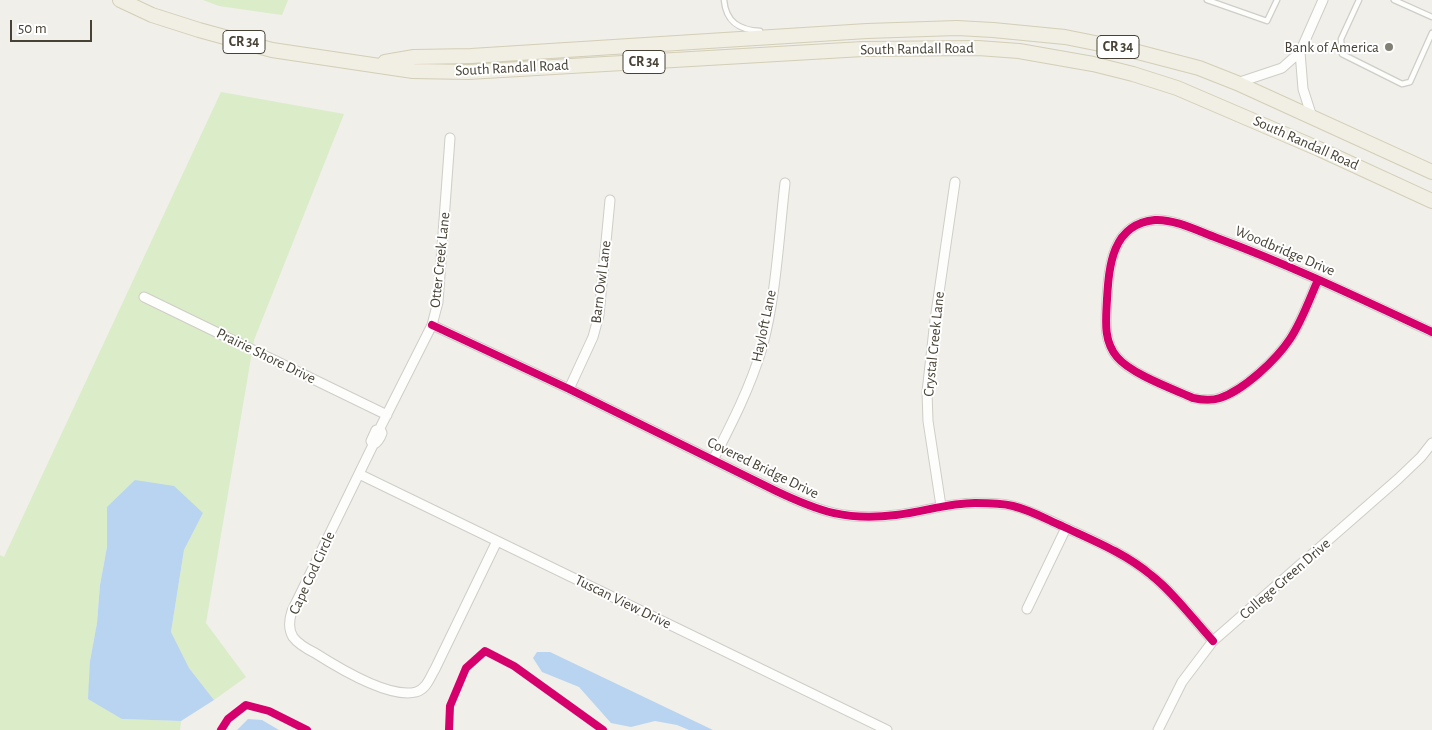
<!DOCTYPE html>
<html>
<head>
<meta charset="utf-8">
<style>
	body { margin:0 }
	#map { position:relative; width:1432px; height:730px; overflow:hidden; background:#f0efea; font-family:"Alegreya Sans",sans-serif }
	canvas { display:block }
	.scale { position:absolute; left:10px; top:20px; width:82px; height:22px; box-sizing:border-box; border:2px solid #474235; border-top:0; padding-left:6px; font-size:15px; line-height:18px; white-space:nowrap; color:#474235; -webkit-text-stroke:4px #fff; paint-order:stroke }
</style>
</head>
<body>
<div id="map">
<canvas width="1432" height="730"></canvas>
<div class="scale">50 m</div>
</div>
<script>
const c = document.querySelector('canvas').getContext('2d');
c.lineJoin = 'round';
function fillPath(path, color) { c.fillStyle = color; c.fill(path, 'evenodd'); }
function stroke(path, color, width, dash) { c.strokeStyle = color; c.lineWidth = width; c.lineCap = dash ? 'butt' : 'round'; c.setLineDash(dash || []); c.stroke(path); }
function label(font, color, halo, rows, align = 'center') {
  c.font = font + ' "Alegreya Sans",sans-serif'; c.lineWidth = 4; c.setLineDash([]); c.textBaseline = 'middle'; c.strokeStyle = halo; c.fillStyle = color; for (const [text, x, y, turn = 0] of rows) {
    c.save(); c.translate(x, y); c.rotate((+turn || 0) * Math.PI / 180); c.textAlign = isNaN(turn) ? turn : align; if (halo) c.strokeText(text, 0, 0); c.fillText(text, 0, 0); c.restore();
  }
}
const green = new Path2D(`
	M 203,0 L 288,0 L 282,15 L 219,6 Z
	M 221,92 L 344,114 L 254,340 L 206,623 L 246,677 L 214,700 L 189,668 L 171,632 L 184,550 L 203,513 L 107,507 L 107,547 L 100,585 L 97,623 L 90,661 L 122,719 L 181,721 L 180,730 L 0,730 L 0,555 L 4,557 Z`);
const water = new Path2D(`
	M 135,480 L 174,486 L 203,513 L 184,550 L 171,632 L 189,668 L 214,700 L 181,721 L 122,719 L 88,699 L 90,661 L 97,623 L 100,585 L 107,547 L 107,507 Z
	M 537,652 L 550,652 L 713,730 L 689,730 L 677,725 L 655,721 L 631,727 L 611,723 L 579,687 L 542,672 L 533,658 Z
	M 248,719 L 262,720 L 279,730 L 237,730 Z`);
const lane = new Path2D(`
	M 724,0 C 726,22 739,30 760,31
	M 1207,0 L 1267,21 L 1277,0
	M 1359,0 L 1341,39 L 1342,54 L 1402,84 L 1410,82 L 1432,33
	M 1394,0 L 1432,17`);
const street = new Path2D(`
	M 1300,52 L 1303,89 L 1312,117
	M 1237,83 L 1282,68 L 1300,52 L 1323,0
	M 1318,280 C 1309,300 1302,321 1290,339 C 1276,360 1244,390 1220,398 C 1211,401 1202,400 1193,398 C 1173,389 1131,374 1117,357 C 1103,340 1106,320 1107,299 C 1109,266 1112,224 1155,220 C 1175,219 1198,231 1217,238 C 1290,265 1361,299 1432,332
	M 144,297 L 387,415
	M 432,325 L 569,389 L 776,491 C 820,512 847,521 896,515 C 923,512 948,503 975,503 C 987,503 1001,503 1013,506 C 1030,510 1046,519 1062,526 C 1092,540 1125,553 1151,575 C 1174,593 1193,619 1213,641
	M 569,389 L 593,337 L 599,315 L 610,200
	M 380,429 L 382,433 C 380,439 378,442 373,445 L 292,611 C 289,620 288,629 293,637 C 298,644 307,649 315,653 C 337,667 389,699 416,692 C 427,689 430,677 435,669 L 497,541
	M 373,445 L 371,441 L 376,430 L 380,429 L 381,426 L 432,325 L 438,302 L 450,138
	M 713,460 C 732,423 750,388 762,348 C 776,298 779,235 785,183
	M 359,474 L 887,730
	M 941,506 L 928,421 L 927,392 L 935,320 L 955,182
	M 1027,609 L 1066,528
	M 1158,730 L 1182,682 L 1213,641 L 1398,479 L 1421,457 L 1432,443`);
const primary = new Path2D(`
	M 120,0 L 152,15 L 199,30 L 272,50 L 413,71 L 468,72 L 863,49 L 978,48 L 1019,51 L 1093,64 L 1133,74 L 1177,88 L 1319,149 L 1432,201
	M 385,62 L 414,57 L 471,56 L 867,31 L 957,28 L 993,30 L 1065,37 L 1130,50 L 1199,68 L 1237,83 L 1432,172`);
const cycleway = new Path2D(`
	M 1318,280 C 1309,300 1302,321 1290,339 C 1276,360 1244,390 1220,398 C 1211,401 1202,400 1193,398 C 1173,389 1131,374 1117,357 C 1103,340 1106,320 1107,299 C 1109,266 1112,224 1155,220 C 1175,219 1198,231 1217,238 C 1290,265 1361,299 1432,332
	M 432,325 L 569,389 L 776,491 C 820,512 847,521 896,515 C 923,512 948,503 975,503 C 987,503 1001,503 1013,506 C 1030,510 1046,519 1062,526 C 1092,540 1125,553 1151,575 C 1174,593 1193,619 1213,641
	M 221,730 L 228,719 L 246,705 L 269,711 L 307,730
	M 449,730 L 450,706 L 466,668 L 485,651 L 514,666 L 603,730`);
const markers = [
	[1389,47,5,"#827f74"]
];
const shields = [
	[244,42,42],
	[1118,47,42],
	[644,62,42]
];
const shieldNames = [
	["CR 34",244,42],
	["CR 34",1118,47],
	["CR 34",644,62]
];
const poiNames = [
	["Bank of America",1379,47]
];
const streetNames = [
	["South Randall Road",917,49,-1],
	["South Randall Road",512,68,-3],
	["South Randall Road",1306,143,24],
	["Woodbridge Drive",1285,251,23],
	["Otter Creek Lane",440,260,-84],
	["Barn Owl Lane",601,282,-83],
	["Hayloft Lane",764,326,-78],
	["Crystal Creek Lane",934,344,-84],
	["Prairie Shore Drive",266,356,26],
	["Covered Bridge Drive",763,468,26],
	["Cape Cod Circle",312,573,-65],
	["College Green Drive",1285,579,-41],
	["Tuscan View Drive",623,602,26]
];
fillPath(green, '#daecc8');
fillPath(water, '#b8d4f0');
stroke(lane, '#cecdc7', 7);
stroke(street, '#cecdc7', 11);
stroke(primary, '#d3ceb6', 16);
stroke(lane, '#fdfdfc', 4.5);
stroke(street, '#fdfdfc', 9);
stroke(primary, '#f1eee3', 14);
stroke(cycleway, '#d6006c', 8);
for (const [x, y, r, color] of markers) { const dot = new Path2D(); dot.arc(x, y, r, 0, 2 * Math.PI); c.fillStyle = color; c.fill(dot); stroke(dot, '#fff', 2); }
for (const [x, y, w] of shields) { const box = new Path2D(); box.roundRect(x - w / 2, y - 11.5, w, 23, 4); c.fillStyle = '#fff'; c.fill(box); stroke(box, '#474235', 1); }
label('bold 14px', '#474235', null, shieldNames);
label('15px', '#474235', '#fff', poiNames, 'right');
label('15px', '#474235', '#fff', streetNames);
</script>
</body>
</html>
